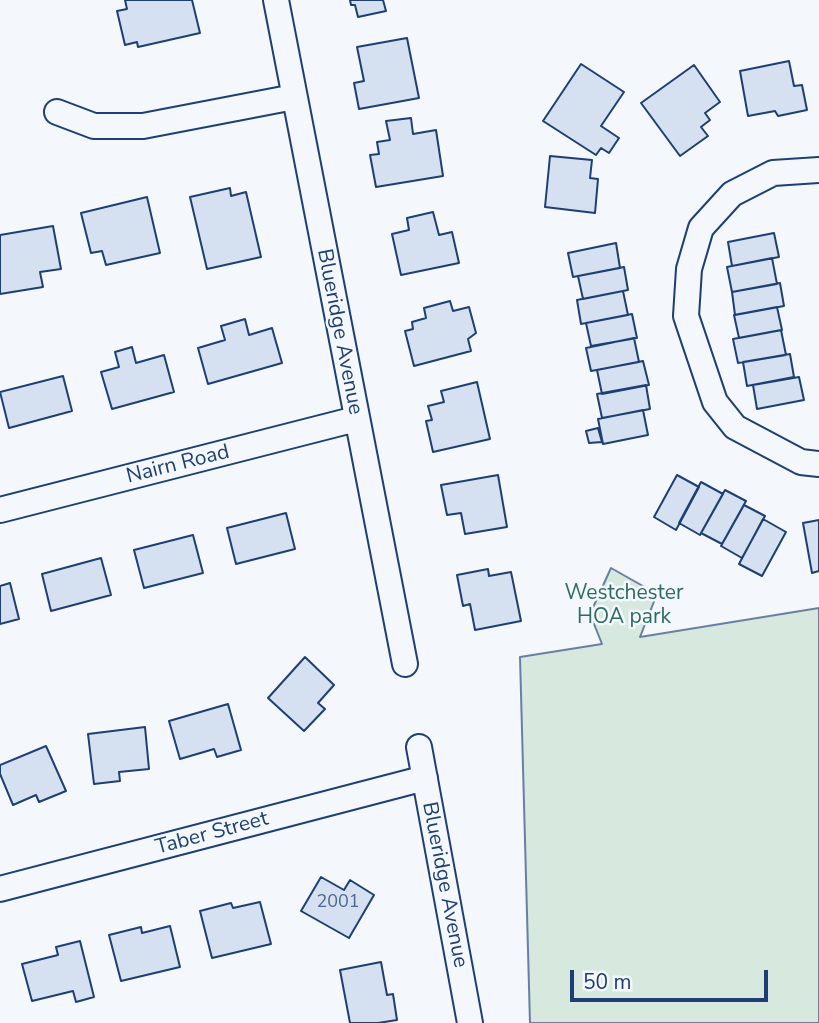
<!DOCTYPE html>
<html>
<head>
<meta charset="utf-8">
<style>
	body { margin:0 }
	#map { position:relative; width:819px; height:1023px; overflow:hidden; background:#f4f7fb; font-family:"Nunito Sans",sans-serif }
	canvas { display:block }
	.scale { position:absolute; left:570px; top:970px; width:198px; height:32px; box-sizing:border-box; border:4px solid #1d3f73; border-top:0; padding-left:9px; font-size:21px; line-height:24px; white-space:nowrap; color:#1d3f73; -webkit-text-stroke:5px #f4f7fb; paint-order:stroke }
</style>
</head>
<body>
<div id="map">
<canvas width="819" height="1023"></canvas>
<div class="scale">50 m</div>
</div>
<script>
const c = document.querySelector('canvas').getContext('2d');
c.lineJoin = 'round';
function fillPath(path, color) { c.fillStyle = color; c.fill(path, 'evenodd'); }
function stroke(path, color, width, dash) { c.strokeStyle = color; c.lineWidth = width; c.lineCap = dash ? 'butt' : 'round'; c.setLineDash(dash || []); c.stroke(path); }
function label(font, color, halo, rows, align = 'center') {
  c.font = font + ' "Nunito Sans",sans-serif'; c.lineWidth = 5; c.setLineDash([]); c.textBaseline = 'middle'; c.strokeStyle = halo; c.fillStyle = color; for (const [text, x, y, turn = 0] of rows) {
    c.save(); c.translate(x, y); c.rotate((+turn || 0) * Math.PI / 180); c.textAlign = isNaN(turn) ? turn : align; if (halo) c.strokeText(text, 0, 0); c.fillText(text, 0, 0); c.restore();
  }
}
const green = new Path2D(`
	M 611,568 L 657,594 L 640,637 L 819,608 L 819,1023 L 530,1023 L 520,657 L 602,644 L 590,614 Z`);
const building = new Path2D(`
	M 125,0 L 192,0 L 200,33 L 138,47 L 137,42 L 125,45 L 117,11 L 127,9 Z
	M 350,0 L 383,0 L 386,11 L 358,17 L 355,5 L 351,5 Z
	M 407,38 L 419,98 L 359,109 L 354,83 L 364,81 L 357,47 Z
	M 789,61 L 794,86 L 802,85 L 807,110 L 778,116 L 775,111 L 748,116 L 740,71 Z
	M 581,64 L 624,92 L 601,126 L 619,138 L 609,153 L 601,148 L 596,155 L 543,121 Z
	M 694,65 L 720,102 L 705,113 L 710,120 L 701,127 L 708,136 L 680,156 L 641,103 Z
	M 411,118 L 413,134 L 436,130 L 443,176 L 376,187 L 370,155 L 379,154 L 377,142 L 390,140 L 386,121 Z
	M 550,156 L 592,160 L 590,178 L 598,179 L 595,213 L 545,207 Z
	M 230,188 L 231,196 L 246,192 L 261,257 L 207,269 L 190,197 Z
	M 147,197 L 160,253 L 106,265 L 102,251 L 91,253 L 81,213 Z
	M 433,212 L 439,235 L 452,232 L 459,263 L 401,275 L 392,234 L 409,230 L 407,218 Z
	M 53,226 L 61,269 L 40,272 L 43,287 L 0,294 L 0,235 Z
	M 774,233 L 779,257 L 732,266 L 728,242 Z
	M 616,243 L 620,268 L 573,277 L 568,253 Z
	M 772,258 L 777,284 L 732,292 L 727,267 Z
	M 624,267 L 628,290 L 583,299 L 578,276 Z
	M 780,283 L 784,306 L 735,315 L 732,292 Z
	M 623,291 L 628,315 L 581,324 L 577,300 Z
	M 450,301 L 453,311 L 469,307 L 476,333 L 468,339 L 471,351 L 414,366 L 405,331 L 413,329 L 412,322 L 426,318 L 424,308 Z
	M 777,307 L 782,330 L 739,338 L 734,315 Z
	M 632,314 L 637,338 L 591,346 L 586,323 Z
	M 245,319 L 249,335 L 272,328 L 282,363 L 208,384 L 198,348 L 225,340 L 221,326 Z
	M 781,330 L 786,355 L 738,363 L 733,339 Z
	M 634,338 L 639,362 L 591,371 L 586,348 Z
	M 132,347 L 136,363 L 164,355 L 174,392 L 112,409 L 101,372 L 119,367 L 115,352 Z
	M 790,354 L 794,377 L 747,386 L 743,362 Z
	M 643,361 L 649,385 L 602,394 L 597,370 Z
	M 63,376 L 72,411 L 9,428 L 0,392 Z
	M 799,377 L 804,400 L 757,409 L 753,385 Z
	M 477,382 L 490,439 L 433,452 L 426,421 L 432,420 L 428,406 L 444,402 L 441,391 Z
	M 646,385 L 650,409 L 602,418 L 597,394 Z
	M 643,410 L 648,435 L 603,444 L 598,419 Z
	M 598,428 L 602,442 L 589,443 L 586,431 Z
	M 498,475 L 507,527 L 465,534 L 461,513 L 447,515 L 441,485 Z
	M 677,475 L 699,487 L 676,530 L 654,517 Z
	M 701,482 L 723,494 L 700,535 L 679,523 Z
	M 725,490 L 746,501 L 722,544 L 701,533 Z
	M 744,505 L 765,516 L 742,558 L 721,546 Z
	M 286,513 L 295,549 L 236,564 L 227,528 Z
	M 763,519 L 786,532 L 762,576 L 739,564 Z
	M 819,520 L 819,571 L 812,573 L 803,523 Z
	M 193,535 L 203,573 L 144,588 L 134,550 Z
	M 101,558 L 111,595 L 51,611 L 42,574 Z
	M 488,569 L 489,576 L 511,572 L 521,621 L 475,630 L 470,604 L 463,606 L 457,575 Z
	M 10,583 L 19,619 L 0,624 L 0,586 Z
	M 305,657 L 334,685 L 318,703 L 325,709 L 304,731 L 268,698 Z
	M 228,704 L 241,750 L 217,757 L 214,749 L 180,759 L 169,721 Z
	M 145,727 L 149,769 L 119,772 L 120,781 L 94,784 L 88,734 Z
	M 46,746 L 66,791 L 39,802 L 36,795 L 13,805 L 0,774 L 0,765 Z
	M 321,877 L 344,890 L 350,880 L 374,895 L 349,938 L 301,911 Z
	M 260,902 L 271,944 L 212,958 L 200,911 L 231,903 L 233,908 Z
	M 170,926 L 180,967 L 121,981 L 109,935 L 141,927 L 142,933 Z
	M 80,941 L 94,997 L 76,1002 L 73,991 L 32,1001 L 22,964 L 58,955 L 56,947 Z
	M 381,962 L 387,995 L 393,994 L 397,1020 L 378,1023 L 350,1023 L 340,970 Z`);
const street = new Path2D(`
	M 276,0 L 405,664
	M 57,112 L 94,126 L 143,126 L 294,97
	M 819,170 L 773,173 L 732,194 L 701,228 L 689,269 L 686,316 L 715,402 L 735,427 L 801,462 L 819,464
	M 0,510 L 356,419
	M 419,747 L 470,1023
	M 0,889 L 425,778`);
const numberNames = [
	["2001",338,903]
];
const streetNames = [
	["Blueridge Avenue",339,332,79],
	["Nairn Road",178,465,-14],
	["Taber Street",212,834,-15],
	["Blueridge Avenue",444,885,79]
];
const parkNames = [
	["Westchester",624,594],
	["HOA park",624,618]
];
fillPath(green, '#d7e8df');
stroke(green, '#687fa3', 2);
fillPath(building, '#d5e0f0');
stroke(building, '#1d3f73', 2);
stroke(street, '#1d3f73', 28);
stroke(street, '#f4f7fb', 24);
label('18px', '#4b6792', null, numberNames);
label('21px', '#1d3f73', '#f4f7fb', streetNames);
label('21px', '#2c6c60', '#f4f7fb', parkNames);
</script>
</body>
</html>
